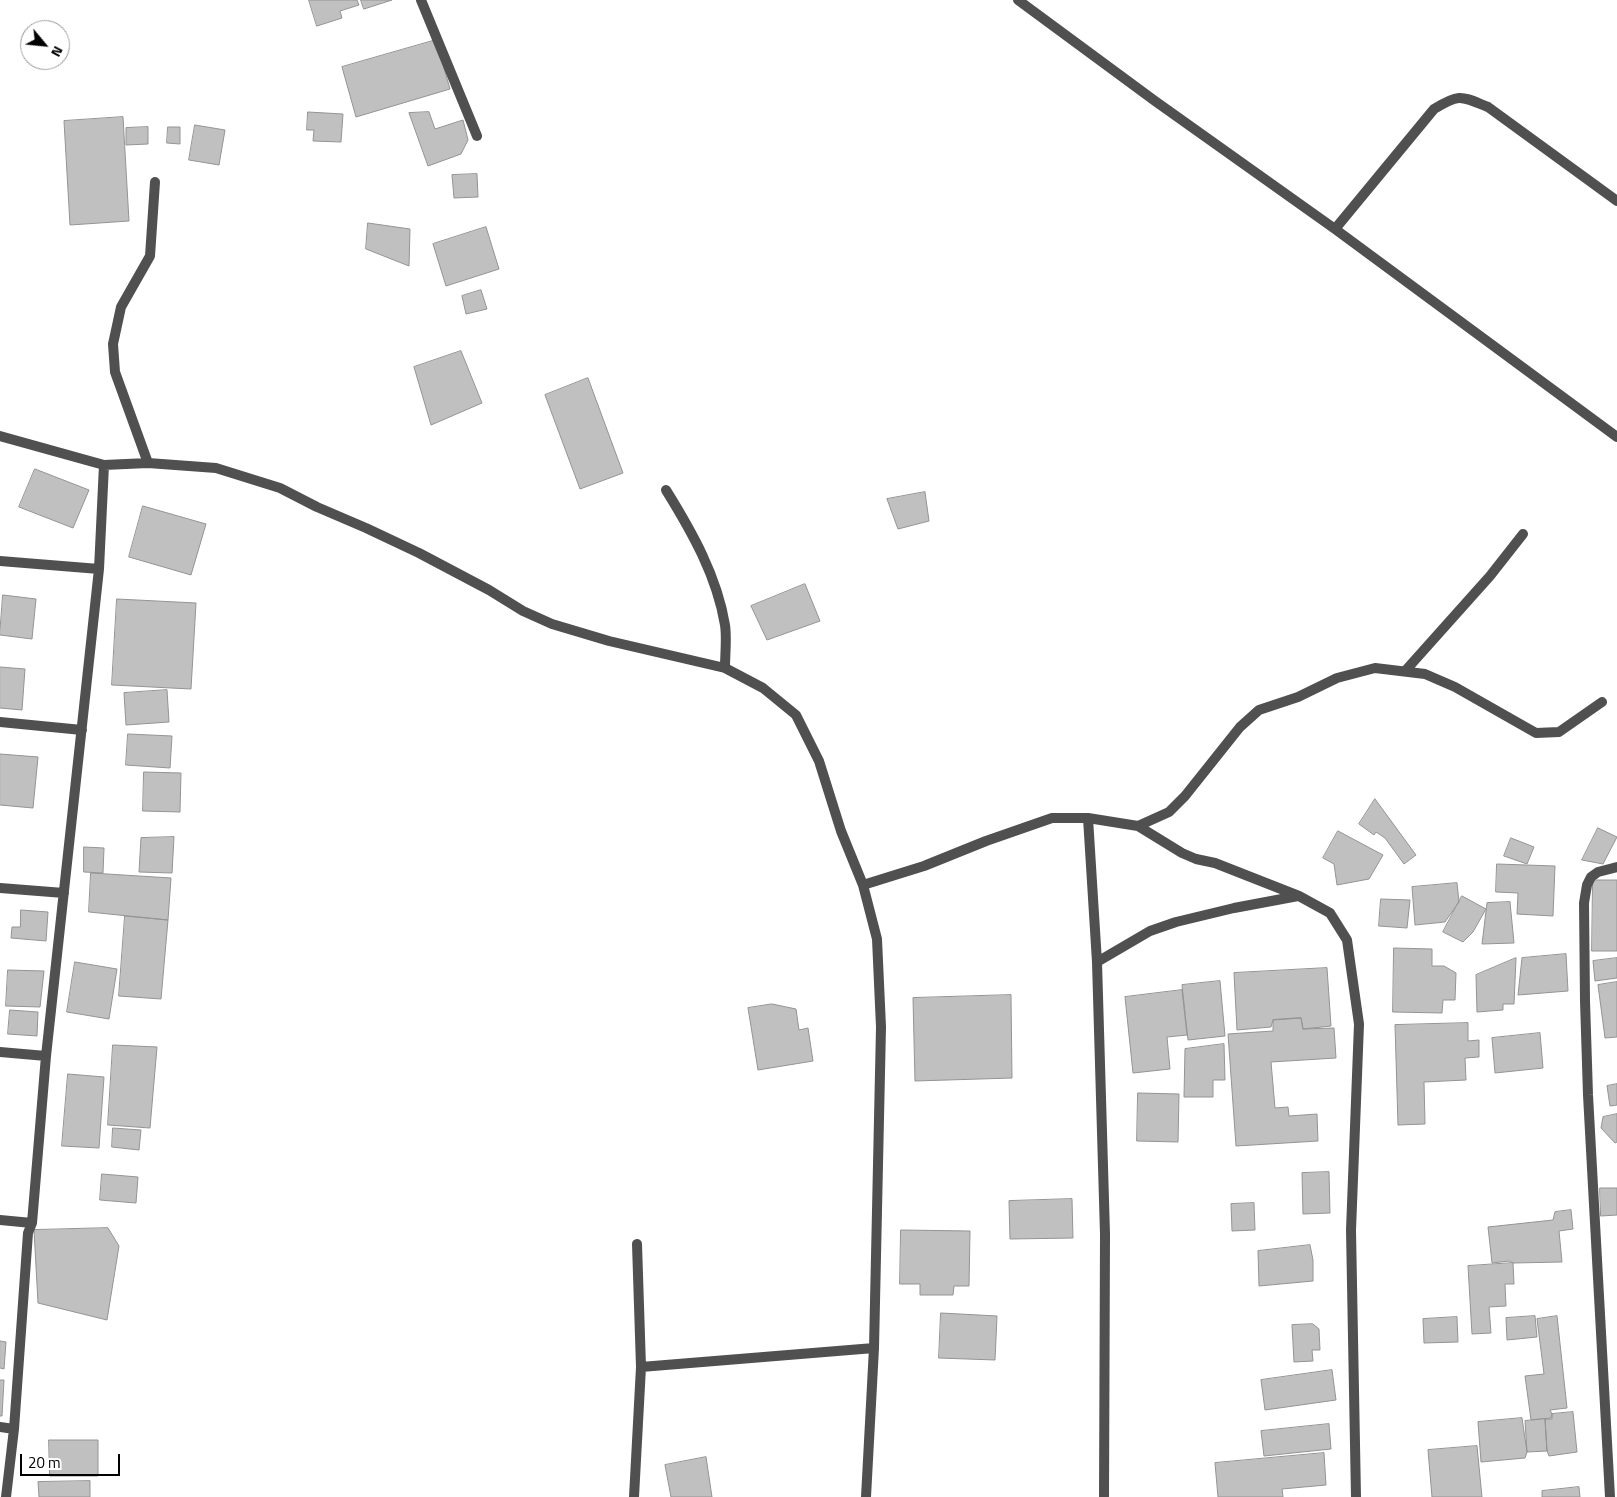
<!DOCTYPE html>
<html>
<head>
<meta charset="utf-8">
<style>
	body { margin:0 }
	#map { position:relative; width:1617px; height:1497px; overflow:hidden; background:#fff; font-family:"Titillium Web",sans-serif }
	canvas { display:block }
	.north { position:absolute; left:20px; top:20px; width:50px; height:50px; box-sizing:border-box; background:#fff; border:1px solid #999; border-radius:50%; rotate:118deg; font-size:14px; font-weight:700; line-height:20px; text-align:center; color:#000 }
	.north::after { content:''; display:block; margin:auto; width:18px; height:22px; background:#000; clip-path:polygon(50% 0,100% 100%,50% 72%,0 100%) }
	.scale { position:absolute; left:20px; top:1454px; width:100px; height:22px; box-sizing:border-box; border:2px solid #000; border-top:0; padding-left:6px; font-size:15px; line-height:18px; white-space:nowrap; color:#000; -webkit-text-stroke:4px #fff; paint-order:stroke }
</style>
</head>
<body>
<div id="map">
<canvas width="1617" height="1497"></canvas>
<div class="north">N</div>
<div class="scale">20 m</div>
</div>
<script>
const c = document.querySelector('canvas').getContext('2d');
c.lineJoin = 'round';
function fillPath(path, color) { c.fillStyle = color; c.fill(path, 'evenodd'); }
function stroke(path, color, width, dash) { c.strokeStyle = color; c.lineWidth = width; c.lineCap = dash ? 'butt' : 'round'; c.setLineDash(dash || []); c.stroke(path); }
const building = new Path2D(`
	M 309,0 L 357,0 L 359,5 L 340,11 L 342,18 L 317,26 Z
	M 361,0 L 392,0 L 364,9 Z
	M 436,40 L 450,89 L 356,117 L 342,67 Z
	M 308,112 L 343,114 L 341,142 L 313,141 L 314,130 L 307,130 Z
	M 429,112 L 435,129 L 463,120 L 468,140 L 461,154 L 428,166 L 409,113 Z
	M 123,117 L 129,221 L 70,225 L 64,121 Z
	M 195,125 L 225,130 L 219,165 L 189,160 Z
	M 148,127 L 148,144 L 126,145 L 126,128 Z
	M 168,127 L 180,127 L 180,144 L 167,143 Z
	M 477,174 L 478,197 L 454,198 L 452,175 Z
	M 368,223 L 410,229 L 409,266 L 366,249 Z
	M 486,227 L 499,269 L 446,286 L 433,244 Z
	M 481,290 L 487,309 L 466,314 L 462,296 Z
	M 461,351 L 482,403 L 431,425 L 414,367 Z
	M 588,378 L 623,473 L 580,489 L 545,395 Z
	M 35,469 L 89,490 L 73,528 L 19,507 Z
	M 925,492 L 929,521 L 898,529 L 887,499 Z
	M 143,506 L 206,524 L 191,575 L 129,557 Z
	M 805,584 L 820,621 L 767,640 L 751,606 Z
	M 3,595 L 36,599 L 32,639 L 0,635 Z
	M 117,599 L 196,603 L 191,689 L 112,685 Z
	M 0,667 L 25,669 L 22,710 L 0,708 Z
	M 167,690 L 169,722 L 126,725 L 124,693 Z
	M 128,734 L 172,736 L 170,768 L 126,765 Z
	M 0,754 L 38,757 L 33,808 L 0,805 Z
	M 144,772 L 181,773 L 180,812 L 143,811 Z
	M 1375,799 L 1416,855 L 1404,864 L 1385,838 L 1376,832 L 1374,835 L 1359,824 Z
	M 1598,828 L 1617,837 L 1603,864 L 1582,860 Z
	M 1338,831 L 1383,855 L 1369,879 L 1337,885 L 1334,864 L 1323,858 Z
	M 174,837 L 172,873 L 139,872 L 141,838 Z
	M 1511,838 L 1534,847 L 1527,864 L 1504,856 Z
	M 84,847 L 104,848 L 103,873 L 84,872 Z
	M 1497,864 L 1555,866 L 1553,916 L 1517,914 L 1518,893 L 1496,892 Z
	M 91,873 L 171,878 L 168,920 L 89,912 Z
	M 1593,880 L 1617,880 L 1617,951 L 1592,951 Z
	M 1457,883 L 1459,902 L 1445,922 L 1415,925 L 1412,887 Z
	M 1462,896 L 1486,909 L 1473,932 L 1463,942 L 1443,932 Z
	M 1381,899 L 1410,900 L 1407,928 L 1379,926 Z
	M 1510,902 L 1514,943 L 1482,944 L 1487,903 Z
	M 21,910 L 48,912 L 46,941 L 11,938 L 12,927 L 20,927 Z
	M 125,916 L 168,920 L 161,999 L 119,996 Z
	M 1394,948 L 1432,949 L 1432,966 L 1444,966 L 1456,973 L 1455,1000 L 1443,1000 L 1442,1013 L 1393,1012 Z
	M 1566,954 L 1568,991 L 1518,995 L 1522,958 Z
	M 1516,958 L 1514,1004 L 1503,1004 L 1503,1010 L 1477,1012 L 1476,975 Z
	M 1617,958 L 1617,978 L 1595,981 L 1593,961 Z
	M 75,962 L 117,969 L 109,1019 L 67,1012 Z
	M 1327,968 L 1331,1026 L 1303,1029 L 1301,1018 L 1273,1020 L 1271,1027 L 1237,1030 L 1234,973 Z
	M 8,970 L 44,971 L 40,1007 L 6,1006 Z
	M 1220,981 L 1225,1036 L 1188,1040 L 1182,985 Z
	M 1617,982 L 1617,1037 L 1605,1038 L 1598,985 Z
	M 1182,990 L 1187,1035 L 1167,1037 L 1170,1069 L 1133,1073 L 1125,997 Z
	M 1011,995 L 1012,1078 L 915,1081 L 913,998 Z
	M 772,1004 L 796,1009 L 799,1030 L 808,1028 L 813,1061 L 758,1070 L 748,1008 Z
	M 10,1010 L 38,1012 L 37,1036 L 8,1034 Z
	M 1301,1018 L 1303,1029 L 1334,1028 L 1336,1058 L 1271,1062 L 1275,1108 L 1288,1107 L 1289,1116 L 1317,1114 L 1318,1141 L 1236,1146 L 1228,1034 L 1273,1031 L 1273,1020 Z
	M 1468,1023 L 1468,1041 L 1479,1040 L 1479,1057 L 1465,1058 L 1466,1080 L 1424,1082 L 1425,1124 L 1398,1125 L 1395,1025 Z
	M 1540,1033 L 1543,1068 L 1495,1073 L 1492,1038 Z
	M 1224,1044 L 1225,1080 L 1213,1080 L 1213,1097 L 1184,1097 L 1185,1049 Z
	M 113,1045 L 157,1047 L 150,1128 L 108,1125 Z
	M 68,1074 L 104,1077 L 99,1148 L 62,1146 Z
	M 1617,1084 L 1617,1105 L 1610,1106 L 1607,1086 Z
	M 1138,1093 L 1179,1094 L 1178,1142 L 1137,1141 Z
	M 1617,1114 L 1617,1142 L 1615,1143 L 1601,1128 L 1603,1117 Z
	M 113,1128 L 141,1130 L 139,1150 L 112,1147 Z
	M 1329,1172 L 1330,1213 L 1303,1214 L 1302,1173 Z
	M 102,1174 L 138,1177 L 136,1203 L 100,1200 Z
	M 1600,1188 L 1617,1188 L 1617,1215 L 1601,1216 Z
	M 1072,1199 L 1073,1238 L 1010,1239 L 1009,1201 Z
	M 1254,1203 L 1255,1230 L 1232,1231 L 1231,1204 Z
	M 1571,1210 L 1573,1229 L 1559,1231 L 1562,1262 L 1513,1263 L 1509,1261 L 1492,1263 L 1488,1227 L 1553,1220 L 1555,1212 Z
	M 108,1228 L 119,1246 L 107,1320 L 38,1303 L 34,1230 Z
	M 901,1230 L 970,1231 L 969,1286 L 954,1286 L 953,1295 L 920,1295 L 920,1284 L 900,1284 Z
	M 1310,1245 L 1313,1260 L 1313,1281 L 1259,1286 L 1258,1251 Z
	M 1513,1263 L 1514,1284 L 1505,1284 L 1506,1306 L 1489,1307 L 1491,1333 L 1472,1334 L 1468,1266 Z
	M 941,1313 L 997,1316 L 995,1360 L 939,1358 Z
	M 1535,1316 L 1537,1337 L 1507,1340 L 1506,1318 Z
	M 1557,1316 L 1567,1408 L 1550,1410 L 1552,1414 L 1551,1418 L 1531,1420 L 1525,1376 L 1544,1374 L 1537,1319 Z
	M 1457,1317 L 1458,1342 L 1424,1343 L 1423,1319 Z
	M 1313,1324 L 1319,1329 L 1320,1350 L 1312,1350 L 1313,1361 L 1294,1362 L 1292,1325 Z
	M 0,1341 L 6,1342 L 4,1369 L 0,1368 Z
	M 1332,1370 L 1336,1400 L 1265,1410 L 1261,1380 Z
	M 0,1380 L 4,1380 L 2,1416 L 0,1416 Z
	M 1573,1412 L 1577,1452 L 1549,1456 L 1547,1451 L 1545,1419 L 1552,1419 L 1552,1414 Z
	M 1522,1418 L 1527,1452 L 1525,1458 L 1481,1462 L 1478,1422 Z
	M 1545,1419 L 1547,1451 L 1527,1452 L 1525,1421 Z
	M 1329,1424 L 1331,1449 L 1264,1456 L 1261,1431 Z
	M 49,1440 L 98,1440 L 98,1476 L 50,1476 Z
	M 1477,1446 L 1482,1497 L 1432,1497 L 1428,1450 Z
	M 1324,1453 L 1326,1485 L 1282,1489 L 1283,1497 L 1218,1497 L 1215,1463 Z
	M 706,1457 L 712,1497 L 671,1497 L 665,1465 Z
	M 90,1481 L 90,1497 L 39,1497 L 38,1482 Z
	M 1579,1487 L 1580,1497 L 1542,1497 L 1542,1491 Z`);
const minor = new Path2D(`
	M 421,0 L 477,136
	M 1018,0 L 1155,101 L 1335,229 L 1617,437
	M 1335,229 L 1434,109 C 1460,93 1461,96 1488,107 L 1617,201
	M 0,436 L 104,465 L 148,463 L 216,468 L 280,488 L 317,507 L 366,528 L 419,553 L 489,590 L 523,611 L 552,624 L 609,641 L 725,668 L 763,688 L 796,715 L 819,761 L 841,831 L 863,885 L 924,866 L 986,841 L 1052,818 L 1088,818 L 1138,826 L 1182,853 L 1196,859 L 1215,863 L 1299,896 L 1330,913 L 1347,940 L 1359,1024 L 1351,1230 L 1356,1497
	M 148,463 L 115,372 L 113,344 L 121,307 L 150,256 L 155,182
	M 666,490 C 692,532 717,576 725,625 C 727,638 725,654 725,668
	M 0,561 L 99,569
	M 1406,670 L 1490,576 L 1523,534
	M 0,722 L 82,730
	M 1088,818 L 1097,962 L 1105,1234 L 1104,1497
	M 1138,826 L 1169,812 L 1185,796 L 1240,727 L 1259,710 L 1298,697 L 1337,678 L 1375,668 L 1425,674 L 1455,687 L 1536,733 L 1559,732 L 1602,702
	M 863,885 L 877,939 L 881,1027 L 874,1348 L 866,1497
	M 0,888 L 64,893
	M 1097,962 L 1150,931 L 1176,922 L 1234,908 L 1298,896
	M 0,1052 L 46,1056
	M 0,1220 L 32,1223
	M 641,1367 L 874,1348
	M 0,1427 L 14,1429
	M 6,1497 L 14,1429 L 28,1233 L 32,1223 L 46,1056 L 99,569 L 104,465
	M 634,1497 L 641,1367 L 637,1244
	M 1610,1497 L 1588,1095 L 1585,1001 L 1584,903 L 1587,885 L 1591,877 L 1598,872 L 1617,867`);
fillPath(building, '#c0c0c0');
stroke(building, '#949494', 1);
stroke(minor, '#505050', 10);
</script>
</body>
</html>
